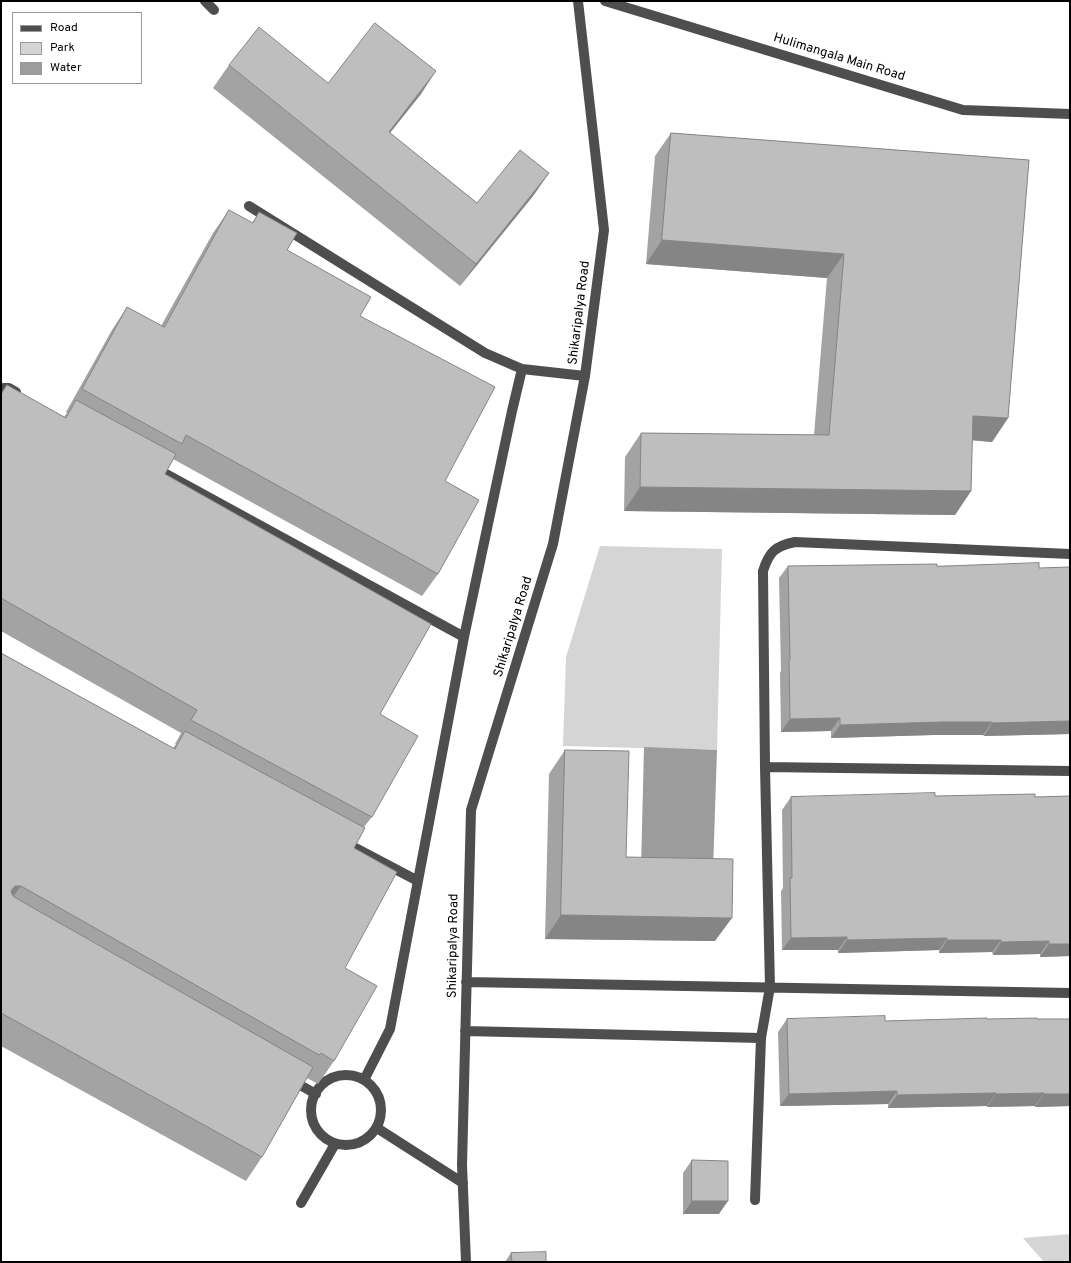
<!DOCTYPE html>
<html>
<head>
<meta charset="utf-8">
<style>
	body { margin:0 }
	#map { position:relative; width:1071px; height:1263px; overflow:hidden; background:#fff; font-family:Overpass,sans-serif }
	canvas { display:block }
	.frame { position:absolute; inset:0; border:2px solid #000; pointer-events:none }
	.legend { position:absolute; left:12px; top:12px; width:130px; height:72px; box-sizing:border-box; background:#fff; border:1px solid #999; margin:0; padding:5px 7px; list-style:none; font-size:12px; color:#000 }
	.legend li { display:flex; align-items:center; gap:8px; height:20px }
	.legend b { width:20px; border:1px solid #999 }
</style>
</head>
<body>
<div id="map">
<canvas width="1071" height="1263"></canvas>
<div class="frame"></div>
<ul class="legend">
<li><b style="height:5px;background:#4e4e4e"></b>Road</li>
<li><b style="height:11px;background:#d5d5d5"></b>Park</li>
<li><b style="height:11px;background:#9c9c9c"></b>Water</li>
</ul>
</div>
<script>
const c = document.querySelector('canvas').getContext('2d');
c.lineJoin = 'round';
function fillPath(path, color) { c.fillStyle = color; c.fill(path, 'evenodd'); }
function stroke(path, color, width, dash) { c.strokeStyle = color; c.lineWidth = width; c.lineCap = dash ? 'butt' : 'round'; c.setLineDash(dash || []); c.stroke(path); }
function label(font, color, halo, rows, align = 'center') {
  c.font = font + ' Overpass,sans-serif'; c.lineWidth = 3; c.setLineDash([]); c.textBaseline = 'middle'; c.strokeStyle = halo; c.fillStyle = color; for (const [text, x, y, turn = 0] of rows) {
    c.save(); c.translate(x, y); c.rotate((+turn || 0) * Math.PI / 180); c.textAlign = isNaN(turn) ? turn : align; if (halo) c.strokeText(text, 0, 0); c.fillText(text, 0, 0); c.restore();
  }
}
const green = new Path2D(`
	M 600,546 L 722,549 L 717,750 L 563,746 L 566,657 Z
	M 1070,1234 L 1070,1262 L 1044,1262 L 1023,1238 Z`);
const water = new Path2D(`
	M 644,747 L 717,750 L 713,871 L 641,869 Z`);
const minor = new Path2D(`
	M 205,1 L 214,10
	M 605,1 L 963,110 L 1070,114
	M 249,206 L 485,353 L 522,369 L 512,411 L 464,637 L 390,1029 L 364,1080
	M 522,369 L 585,376
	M 1,388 L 9,388 L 16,392
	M 153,467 L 464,637
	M 765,767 L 1070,771
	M 342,841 L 418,881
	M 466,982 L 1070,993
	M 465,1031 L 761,1038
	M311 1110a35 35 0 1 1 70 0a35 35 0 1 1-70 0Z
	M 291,1080 L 316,1094
	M 377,1128 L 463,1183
	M 755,1200 L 761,1038 L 770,987 L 765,767 L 763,571 C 769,552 775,546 795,542 L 1070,554
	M 301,1203 L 335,1144
	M 466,1262 L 462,1165 L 471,810 L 553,544 L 585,376 L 604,230 L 578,1`);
const wall = new Path2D(`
	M 229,65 L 328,83 L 421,94 L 390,133 L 477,203 L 549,173 L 533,196 L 460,286 L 213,88 Z
	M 671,133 L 1029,160 L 1008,418 L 992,442 L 972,440 L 971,491 L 955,515 L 624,511 L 625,457 L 641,433 L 814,435 L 827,278 L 646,264 L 655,156 Z
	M 229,210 L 252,223 L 259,212 L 287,250 L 360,316 L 445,481 L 438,574 L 422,596 L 173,459 L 165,474 L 380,714 L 372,817 L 364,827 L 354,848 L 345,968 L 334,1061 L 318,1084 L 307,1078 L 262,1157 L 246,1181 L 1,1046 L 1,653 L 173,748 L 176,744 L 175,744 L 181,733 L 1,631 L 1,393 L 7,385 L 64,417 L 67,413 L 66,412 L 112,330 L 127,307 L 161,326 L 213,233 Z
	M 788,566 L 937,566 L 1039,568 L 1070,734 L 984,736 L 983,735 L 933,735 L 831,738 L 831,731 L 781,732 L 780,672 L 781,671 L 779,578 Z
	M 565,750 L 626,857 L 715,941 L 545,939 L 549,774 Z
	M 935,796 L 1035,797 L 1070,956 L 1040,957 L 1040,954 L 993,955 L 992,952 L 939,953 L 939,950 L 838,953 L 838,950 L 782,950 L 781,891 L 783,888 L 782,810 L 791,797 Z
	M 787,1019 L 885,1021 L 1070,1019 L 1070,1106 L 1035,1107 L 1035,1106 L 987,1107 L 987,1106 L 888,1108 L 888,1104 L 780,1106 L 778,1032 Z
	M 692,1160 L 719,1214 L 683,1214 L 683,1173 Z
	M 511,1253 L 546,1262 L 505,1262 Z`);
const shadedWall = new Path2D(`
	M 436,71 L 421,94 L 373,154 L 389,132 Z
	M 549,173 L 533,196 L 460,286 L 476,264 Z
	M 662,240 L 844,254 L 827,278 L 646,264 Z
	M 973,416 L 1008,418 L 992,442 L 956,439 Z
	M 640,487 L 971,491 L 955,515 L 624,511 Z
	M 840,718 L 831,731 L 781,732 L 790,719 Z
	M 1070,721 L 1070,734 L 984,736 L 992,723 Z
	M 942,722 L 992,722 L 983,735 L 933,735 L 831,738 L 840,725 Z
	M 15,886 L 21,886 L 4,909 L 1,905 Z
	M 561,915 L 732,918 L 715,941 L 545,939 Z
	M 847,937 L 838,950 L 782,950 L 791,938 Z
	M 947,938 L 939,950 L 838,953 L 847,940 Z
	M 947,940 L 1001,940 L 992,952 L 939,953 Z
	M 1049,941 L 1040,954 L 993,955 L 1001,942 Z
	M 1049,944 L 1070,944 L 1070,956 L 1040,957 Z
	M 897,1091 L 888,1104 L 780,1106 L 789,1094 Z
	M 996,1093 L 987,1106 L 888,1108 L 897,1095 Z
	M 1044,1093 L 1035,1106 L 987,1107 L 996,1094 Z
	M 1044,1094 L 1070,1094 L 1070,1106 L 1035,1107 Z
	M 692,1201 L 728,1201 L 719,1214 L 683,1214 Z`);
const building = new Path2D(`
	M 375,23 L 436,71 L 389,132 L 477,203 L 520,150 L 549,173 L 476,264 L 229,65 L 259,27 L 328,83 Z
	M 671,133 L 1029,160 L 1008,418 L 973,416 L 971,491 L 640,487 L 641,433 L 829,435 L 844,254 L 662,240 Z
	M 229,210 L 253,223 L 259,212 L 297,233 L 287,250 L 371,297 L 360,316 L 495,387 L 445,481 L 479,500 L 438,574 L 186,435 L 182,444 L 82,389 L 127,307 L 164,327 Z
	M 7,385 L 66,418 L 76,400 L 176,454 L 165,474 L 431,624 L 380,714 L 418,736 L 372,817 L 191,720 L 197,710 L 1,598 L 1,395 Z
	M 1039,563 L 1039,568 L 1070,567 L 1070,721 L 992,723 L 992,722 L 942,722 L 840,725 L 840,718 L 790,719 L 789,660 L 790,660 L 788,566 L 937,564 L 937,566 Z
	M 1,653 L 175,749 L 185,731 L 365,828 L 354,848 L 397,872 L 345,968 L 377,986 L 334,1061 L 321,1053 L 319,1055 L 21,886 L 15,886 L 11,891 L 12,894 L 14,897 L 313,1067 L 262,1157 L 1,1013 Z
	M 565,750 L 629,751 L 626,857 L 733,859 L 732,918 L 561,915 Z
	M 935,793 L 935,796 L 1035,794 L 1035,797 L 1070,796 L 1070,944 L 1049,944 L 1049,941 L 1001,942 L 1001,940 L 947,940 L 947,938 L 847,940 L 847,937 L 791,938 L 790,878 L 792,878 L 791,797 Z
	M 885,1016 L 885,1021 L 987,1018 L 987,1019 L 1037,1018 L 1037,1019 L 1070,1019 L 1070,1094 L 1044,1094 L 1044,1093 L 996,1094 L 996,1093 L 897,1095 L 897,1091 L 789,1094 L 787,1019 Z
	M 692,1160 L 728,1161 L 728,1201 L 692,1201 Z
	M 546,1252 L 546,1262 L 512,1262 L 511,1253 Z`);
const streetNames = [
	["Hulimangala Main Road",839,58,17],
	["Shikaripalya Road",580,313,-83],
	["Shikaripalya Road",514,627,-73],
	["Shikaripalya Road",454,946,-89]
];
fillPath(green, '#d5d5d5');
fillPath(water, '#9c9c9c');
stroke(minor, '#4e4e4e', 10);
fillPath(wall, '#a3a3a3');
fillPath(shadedWall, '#858585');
fillPath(building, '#bebebe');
stroke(building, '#858585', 1);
label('13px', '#000', '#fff', streetNames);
</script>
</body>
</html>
